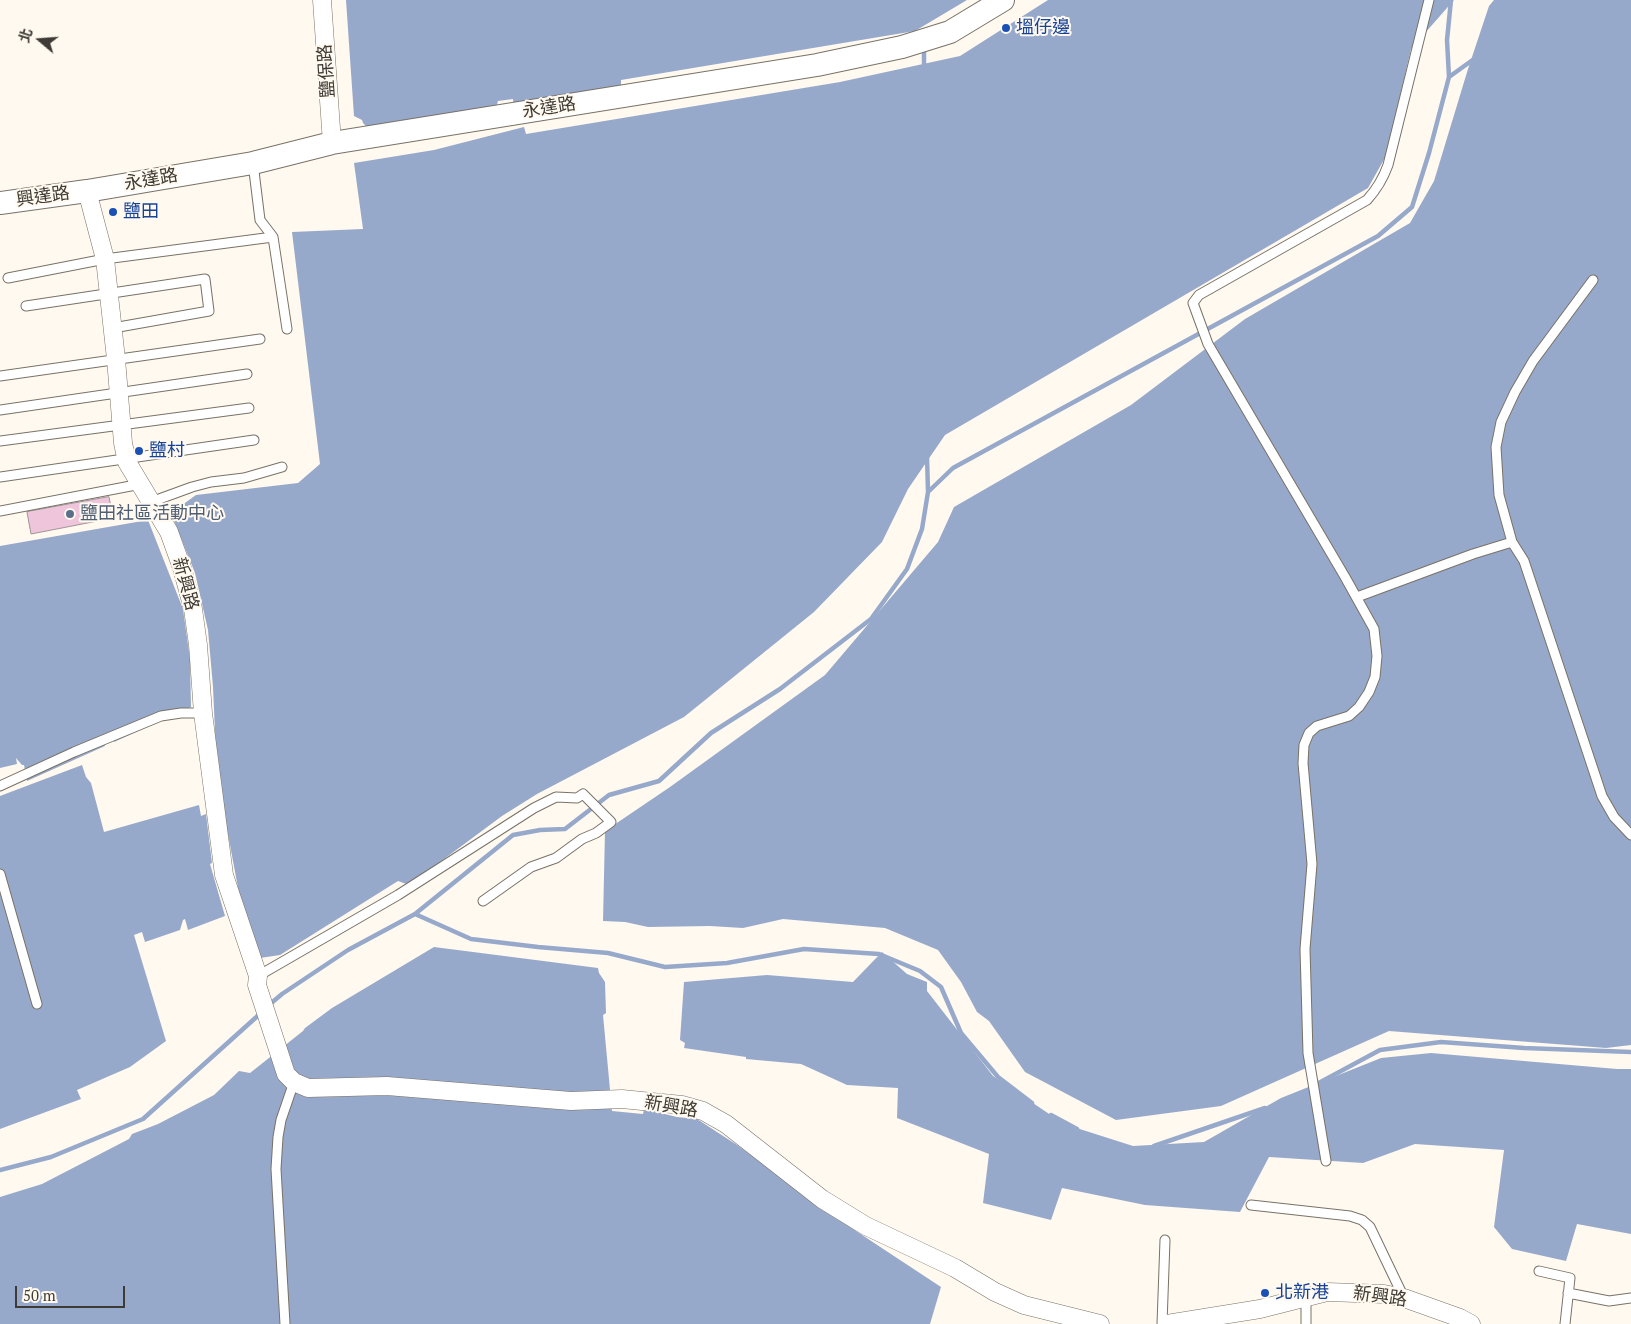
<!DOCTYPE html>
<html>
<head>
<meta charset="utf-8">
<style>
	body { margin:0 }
	#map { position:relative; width:1631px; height:1324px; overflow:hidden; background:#fff9ef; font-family:"PT Serif","Noto Sans TC",serif }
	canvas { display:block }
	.north { position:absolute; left:15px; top:15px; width:50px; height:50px; -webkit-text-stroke:4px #fff9ef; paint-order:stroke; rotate:288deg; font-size:14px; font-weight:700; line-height:20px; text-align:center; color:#3e3b36 }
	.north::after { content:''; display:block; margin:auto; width:18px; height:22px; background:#3e3b36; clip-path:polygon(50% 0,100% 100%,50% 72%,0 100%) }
	.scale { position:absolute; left:15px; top:1286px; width:110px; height:22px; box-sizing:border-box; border:2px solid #3e3b36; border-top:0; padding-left:6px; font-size:15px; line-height:18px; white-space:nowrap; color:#3e3b36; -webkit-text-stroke:4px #fff9ef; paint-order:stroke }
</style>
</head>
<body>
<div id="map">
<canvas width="1631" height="1324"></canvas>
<div class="north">北</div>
<div class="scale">50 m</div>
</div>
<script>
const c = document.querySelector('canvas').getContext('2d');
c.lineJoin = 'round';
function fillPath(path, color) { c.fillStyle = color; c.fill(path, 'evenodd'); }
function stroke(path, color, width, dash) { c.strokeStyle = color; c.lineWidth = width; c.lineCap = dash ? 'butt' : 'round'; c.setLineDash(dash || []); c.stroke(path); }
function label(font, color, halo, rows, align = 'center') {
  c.font = font + ' "PT Serif","Noto Sans TC",serif'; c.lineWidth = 4; c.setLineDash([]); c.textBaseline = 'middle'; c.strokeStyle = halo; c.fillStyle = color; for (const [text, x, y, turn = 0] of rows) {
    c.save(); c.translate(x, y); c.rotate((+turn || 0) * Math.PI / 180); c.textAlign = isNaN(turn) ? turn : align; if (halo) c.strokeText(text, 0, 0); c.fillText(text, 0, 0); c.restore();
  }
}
const water = new Path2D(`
	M 346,0 L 967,0 L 915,31 L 621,80 L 621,91 L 514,109 L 513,99 L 498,101 L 495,111 L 371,131 L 363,123 L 362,120 L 354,116 Z
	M 1048,0 L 1454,0 L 1411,49 L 1386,156 L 1368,188 L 945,435 L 908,489 L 882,542 L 814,612 L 684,717 L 537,794 L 502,816 L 409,885 L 398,881 L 280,955 L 260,958 L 239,893 L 217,776 L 213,687 L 208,630 L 195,573 L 171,513 L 196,495 L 298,483 L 320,464 L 292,232 L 363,229 L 354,163 L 434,150 L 524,127 L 526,134 L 840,82 L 960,56 Z
	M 1494,0 L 1631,0 L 1631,1045 L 1606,1048 L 1389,1031 L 1221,1106 L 1116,1120 L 1025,1072 L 989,1021 L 977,1012 L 961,982 L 938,950 L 885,928 L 783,919 L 743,928 L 710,926 L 648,927 L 625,922 L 603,921 L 605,831 L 670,787 L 825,675 L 938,542 L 954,507 L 1131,405 L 1245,319 L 1410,223 L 1434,181 L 1468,69 L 1489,6 Z
	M 148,520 L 183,609 L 190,659 L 191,707 L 114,742 L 113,732 L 103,736 L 105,746 L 27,781 L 24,765 L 22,765 L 16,758 L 17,764 L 0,768 L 0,546 Z
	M 82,765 L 86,777 L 91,783 L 104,832 L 199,805 L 201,816 L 206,814 L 212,863 L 210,864 L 225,916 L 188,930 L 185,919 L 183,920 L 180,930 L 145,942 L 142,932 L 134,935 L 166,1041 L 130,1067 L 77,1090 L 81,1099 L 0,1129 L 0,796 Z
	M 434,947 L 598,968 L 599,973 L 605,982 L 606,1013 L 603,1015 L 612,1111 L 643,1114 L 644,1109 L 677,1117 L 697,1119 L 737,1145 L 856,1231 L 941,1287 L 930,1324 L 0,1324 L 0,1197 L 42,1184 L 129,1139 L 132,1134 L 158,1124 L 214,1095 L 239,1071 L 250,1073 L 303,1031 L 305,1028 L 332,1008 Z
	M 882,952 L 907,974 L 927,982 L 927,991 L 993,1076 L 1064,1124 L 1133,1146 L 1204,1142 L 1281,1098 L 1381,1058 L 1431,1053 L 1617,1069 L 1631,1069 L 1631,1234 L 1577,1224 L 1566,1261 L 1512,1249 L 1494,1227 L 1504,1150 L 1415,1144 L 1363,1163 L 1269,1157 L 1240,1212 L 1145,1205 L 1062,1188 L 1051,1220 L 983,1203 L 989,1154 L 897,1118 L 898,1088 L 847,1085 L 801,1064 L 746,1059 L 746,1057 L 684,1048 L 685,1043 L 680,1040 L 684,982 L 767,975 L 853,982 Z`);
const stream = new Path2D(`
	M 924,69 L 924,46
	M 1449,77 L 1474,59
	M 927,456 L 928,492
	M 415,914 L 471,939 L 538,947 L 608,953 L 665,967 L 727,963 L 804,949 L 879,954 L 920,971 L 941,987 L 961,1033 L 998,1077 L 1032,1103
	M 269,1005 L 282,994 L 348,950 L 415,914 L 513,835 L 540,830 L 565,829 L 609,795 L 659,781 L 711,733 L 780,689 L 871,619 L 907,569 L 922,529 L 928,492 L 953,468 L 1378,236 L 1412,207 L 1429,153 L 1449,77 L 1447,40 L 1451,0
	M 1315,1085 L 1380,1050 L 1441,1042 L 1524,1048 L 1631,1052
	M 1051,1115 L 1077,1129
	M 1154,1146 L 1265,1108
	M 0,1170 L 51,1157 L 143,1119 L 262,1012`);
const building = new Path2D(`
	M 109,497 L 113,518 L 31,534 L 27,512 Z`);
const service = new Path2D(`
	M 253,163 L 260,220 L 273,237 L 287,329
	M 8,278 L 105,259 L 273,237
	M 1593,280 L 1533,361 L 1515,392 L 1501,422 L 1496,447 L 1499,495 L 1512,542 L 1524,561 L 1602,796 L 1614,817 L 1631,835
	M 26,306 L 205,279 L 209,311 L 113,328
	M 0,376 L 260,339
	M 0,410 L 247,374
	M 0,441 L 249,408
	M 0,477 L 254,440
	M 151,502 L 192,487 L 211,482 L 244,478 L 282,467
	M 0,511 L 141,484
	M 1357,597 L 1473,554 L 1512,542
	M 0,786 L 74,752 L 161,716 L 181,713 L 203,713
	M 0,874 L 37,1004
	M 258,976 L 398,895 L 534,808 L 556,797 L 577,798 L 583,794 L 611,822 L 596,833 L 582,839 L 556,858 L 531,867 L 483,901
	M 1326,1161 L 1308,1053 L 1305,949 L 1312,864 L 1303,763 L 1304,745 L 1309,733 L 1317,726 L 1349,716 L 1359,707 L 1369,692 L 1375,677 L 1377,656 L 1374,629 L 1345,577 L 1208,344 L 1193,303 L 1199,295 L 1367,200 C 1377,189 1383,179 1388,165 L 1429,0
	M 1251,1205 L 1350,1216 L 1362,1220 L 1370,1227 L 1404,1298
	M 1539,1271 L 1570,1278 L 1565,1324
	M 1568,1293 L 1609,1301 L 1631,1298
	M 1306,1297 L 1306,1324
	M 285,1324 L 276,1169 L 278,1137 L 281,1120 L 294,1082
	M 1162,1324 L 1165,1240`);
const minor = new Path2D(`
	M 322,0 L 332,143
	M 87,191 L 105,259 L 116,359 L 123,443 L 127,462 L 169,532 L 182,568 L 193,609 L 198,645 L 203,713 L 224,875 L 258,976 L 257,985 L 286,1074 L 294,1082 L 308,1088 L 387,1086 L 571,1101 L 622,1099 L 682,1105 L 703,1111 L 726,1124 L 822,1199 L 866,1226 L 955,1268 L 995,1292 L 1024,1305 L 1100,1324
	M 1167,1324 L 1260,1309 L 1327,1292 L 1384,1294 L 1404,1298 L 1460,1318 L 1471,1324`);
const tertiary = new Path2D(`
	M 0,203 L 87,191 L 253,163 L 332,143 L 817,65 L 902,47 L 950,32 L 1003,0`);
const markers = [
	[1006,28,5,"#1a4fb4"],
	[113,212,5,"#1a4fb4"],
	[139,451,5,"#1a4fb4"],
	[70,514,5,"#5c6f8a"],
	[1265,1293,5,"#1a4fb4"]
];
const transitNames = [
	["塭仔邊",1016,28],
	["鹽田",123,212],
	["鹽村",149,451],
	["北新港",1275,1293]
];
const streetNames = [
	["鹽保路",327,71,-94],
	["永達路",549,108,-9],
	["永達路",151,180,-10],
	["興達路",43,197,-8],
	["新興路",185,584,75],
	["新興路",671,1107,10],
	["新興路",1380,1297,8]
];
const serviceNames = [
	["鹽田社區活動中心",80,514]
];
fillPath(water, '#97a9cb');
stroke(stream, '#97a9cb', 4.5);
fillPath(building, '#eec5da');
stroke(building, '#a0939a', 1);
stroke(service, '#787267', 11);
stroke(minor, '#787267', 19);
stroke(tertiary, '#787267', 24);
stroke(service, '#fff', 9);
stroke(minor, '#fff', 18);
stroke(tertiary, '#fff', 22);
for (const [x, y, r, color] of markers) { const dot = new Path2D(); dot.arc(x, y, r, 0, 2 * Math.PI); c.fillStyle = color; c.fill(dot); stroke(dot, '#fff9ef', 2); }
label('18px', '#164399', '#fff9ef', transitNames, 'left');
label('18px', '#3e3b36', '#fff9ef', streetNames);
label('18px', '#4e5e75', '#fff9ef', serviceNames, 'left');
</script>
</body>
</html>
